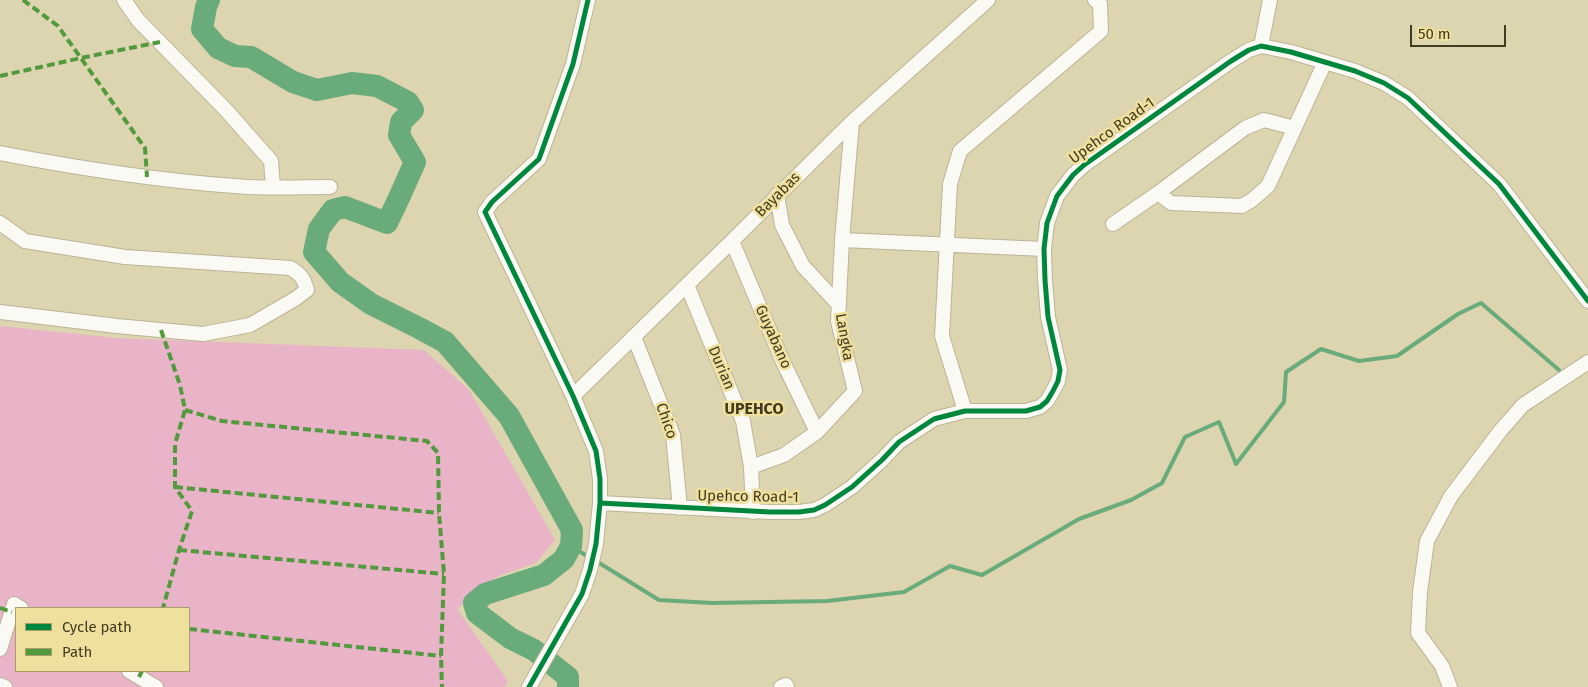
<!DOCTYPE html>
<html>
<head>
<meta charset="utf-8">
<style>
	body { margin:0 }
	#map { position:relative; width:1588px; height:687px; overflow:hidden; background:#ddd4b0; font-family:"Fira Sans",sans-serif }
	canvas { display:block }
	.legend { position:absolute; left:15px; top:607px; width:175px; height:65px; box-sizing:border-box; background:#f0e09d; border:1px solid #aa9e6b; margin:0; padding:6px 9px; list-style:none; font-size:15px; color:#413b20 }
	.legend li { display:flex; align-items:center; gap:10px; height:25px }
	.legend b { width:25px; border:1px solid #aa9e6b }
	.scale { position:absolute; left:1410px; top:25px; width:96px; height:22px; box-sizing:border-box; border:2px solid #413b20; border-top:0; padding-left:6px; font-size:15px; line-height:18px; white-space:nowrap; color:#413b20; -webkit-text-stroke:4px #f0e09d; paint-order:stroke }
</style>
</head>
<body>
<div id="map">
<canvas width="1588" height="687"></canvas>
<ul class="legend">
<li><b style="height:6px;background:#00873e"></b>Cycle path</li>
<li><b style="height:6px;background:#529a3d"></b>Path</li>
</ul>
<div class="scale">50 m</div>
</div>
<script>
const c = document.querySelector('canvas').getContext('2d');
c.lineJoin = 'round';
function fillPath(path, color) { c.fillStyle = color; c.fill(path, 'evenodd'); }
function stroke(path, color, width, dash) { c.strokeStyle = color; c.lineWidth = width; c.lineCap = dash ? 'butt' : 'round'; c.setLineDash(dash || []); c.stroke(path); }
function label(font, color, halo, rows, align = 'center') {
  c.font = font + ' "Fira Sans",sans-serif'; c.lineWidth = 5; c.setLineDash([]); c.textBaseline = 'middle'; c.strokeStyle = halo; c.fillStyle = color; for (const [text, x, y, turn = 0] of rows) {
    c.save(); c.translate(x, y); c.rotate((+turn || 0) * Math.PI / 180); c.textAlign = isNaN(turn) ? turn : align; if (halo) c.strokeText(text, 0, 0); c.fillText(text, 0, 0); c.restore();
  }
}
const green = new Path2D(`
	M 0,326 L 116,338 L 424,350 L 469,390 L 555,540 L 536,563 L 498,576 L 457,609 L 508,681 L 505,687 L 0,687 ZM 16,608 L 189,608 L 189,671 L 16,671 Z`);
const stream = new Path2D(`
	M 571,546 L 590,558
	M 596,561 L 659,600 L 712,603 L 827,601 L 904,592 L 950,566 L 982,575 L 1079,519 L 1131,500 L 1162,483 L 1185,437 L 1219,422 L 1236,464 L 1284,402 L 1286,372 L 1321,349 L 1359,361 L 1397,356 L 1458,314 L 1481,303 L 1559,370`);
const river = new Path2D(`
	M 209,0 L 206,7 L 202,29 L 218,48 L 235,56 L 251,57 L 293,82 L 317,90 L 352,83 L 377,86 L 408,102 L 413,110 L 401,122 L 399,135 L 415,162 L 398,200 L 387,223 L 345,207 L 333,210 L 319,229 L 314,252 L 340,282 L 371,304 L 419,328 L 445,342 L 509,416 L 572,530 L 571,546 L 564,559 L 544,575 L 485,594 L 474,603 L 477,613 L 510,638 L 534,650 L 568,677 L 568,687`);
const minor = new Path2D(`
	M 124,0 L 138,20 L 226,110 L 271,161 L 273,187
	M 1261,46 L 1270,0
	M 0,153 C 77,168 156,180 235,186 C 266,189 299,187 330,187
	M 1158,193 L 1171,203 L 1242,206 L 1252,200 L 1268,186 L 1325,62
	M 777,195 L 782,225 L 803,266 L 839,305
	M 0,223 L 25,241 L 125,257 L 290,268 C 301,274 304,279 307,290 L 295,299 L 250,325 L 203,334 L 117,326 L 0,312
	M 1113,224 L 1158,193 L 1245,128 L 1264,120 L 1295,128
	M 842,240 L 1044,249
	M 732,241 L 783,362 L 817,432
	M 687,285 L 743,421 L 751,467 L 753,512
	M 634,337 L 673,435 L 680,508
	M 573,396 L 732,241 L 852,122 L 988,0
	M 965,411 L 942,336 L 950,184 L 960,151 L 1101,31 L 1100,4 L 1095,0
	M 751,467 L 784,455 L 817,432 L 855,391 L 838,321 L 842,240 L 852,122
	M 600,503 L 770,512 L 799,512 L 814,510 L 825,505 L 852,487 L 882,460 L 899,442 L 934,419 L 965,411 L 1026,411 L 1040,407 L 1047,401 L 1053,391 L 1058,381 L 1060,370 L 1048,317 L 1045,280 L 1044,249 L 1047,223 L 1057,196 L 1073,175 L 1084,165 L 1231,61 L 1249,50 L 1261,46 L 1291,52 L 1355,71 L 1384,83 L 1408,98 L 1499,184 L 1588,301
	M 0,649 L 14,604 L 21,608
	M 129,671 L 156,687
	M 0,685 L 5,687
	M 529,687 L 582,594 L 590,570 L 596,544 L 600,503 L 600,479 L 596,451 L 573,396 L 485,212 L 492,202 L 539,159 L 573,64 L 588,0
	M 781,687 L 786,685 L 787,687
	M 1450,687 L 1442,666 L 1418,633 L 1420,592 L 1427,541 L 1451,496 L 1501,430 L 1523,405 L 1588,362`);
const quiet = new Path2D(`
	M 23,0 L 58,26 L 145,148 L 147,177
	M 0,76 L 81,58 L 160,42
	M 161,330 L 180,385 L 185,410 L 175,444 L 175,487 L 192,511 L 179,550 L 163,608
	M 185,410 L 222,421 L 427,441 L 438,453 L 439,513 L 444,574 L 441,656 L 442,687
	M 175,487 L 439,513
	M 179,550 L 444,574
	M 0,608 L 12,612
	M 189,629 L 441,656
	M 139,677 L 142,671`);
const cycleway = new Path2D(`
	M 600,503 L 770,512 L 799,512 L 814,510 L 825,505 L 852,487 L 882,460 L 899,442 L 934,419 L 965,411 L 1026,411 L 1040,407 L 1047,401 L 1053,391 L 1058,381 L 1060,370 L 1048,317 L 1045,280 L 1044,249 L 1047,223 L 1057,196 L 1073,175 L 1084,165 L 1231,61 L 1249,50 L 1261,46 L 1291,52 L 1355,71 L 1384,83 L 1408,98 L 1499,184 L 1588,301
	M 529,687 L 582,594 L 590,570 L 596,544 L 600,503 L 600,479 L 596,451 L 573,396 L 485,212 L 492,202 L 539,159 L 573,64 L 588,0`);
const streetNames = [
	["Upehco Road-1",1112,131,-36],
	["Bayabas",778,195,-45],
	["Guyabano",773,337,66],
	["Langka",844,337,80],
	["Durian",721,368,67],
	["Chico",666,421,71],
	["Upehco Road-1",748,497,1]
];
const neighbourhoodNames = [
	["UPEHCO",754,410]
];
fillPath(green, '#e9b3c8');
stroke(stream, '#6aab7c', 4);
stroke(river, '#6aab7c', 22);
stroke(minor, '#bbb497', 16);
stroke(minor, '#faf9f3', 14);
stroke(quiet, '#529a3d', 4, [8, 4]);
stroke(cycleway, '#00873e', 5);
label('15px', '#413b20', '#f0e09d', streetNames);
label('bold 16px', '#413b20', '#f0e09d', neighbourhoodNames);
</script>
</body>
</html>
